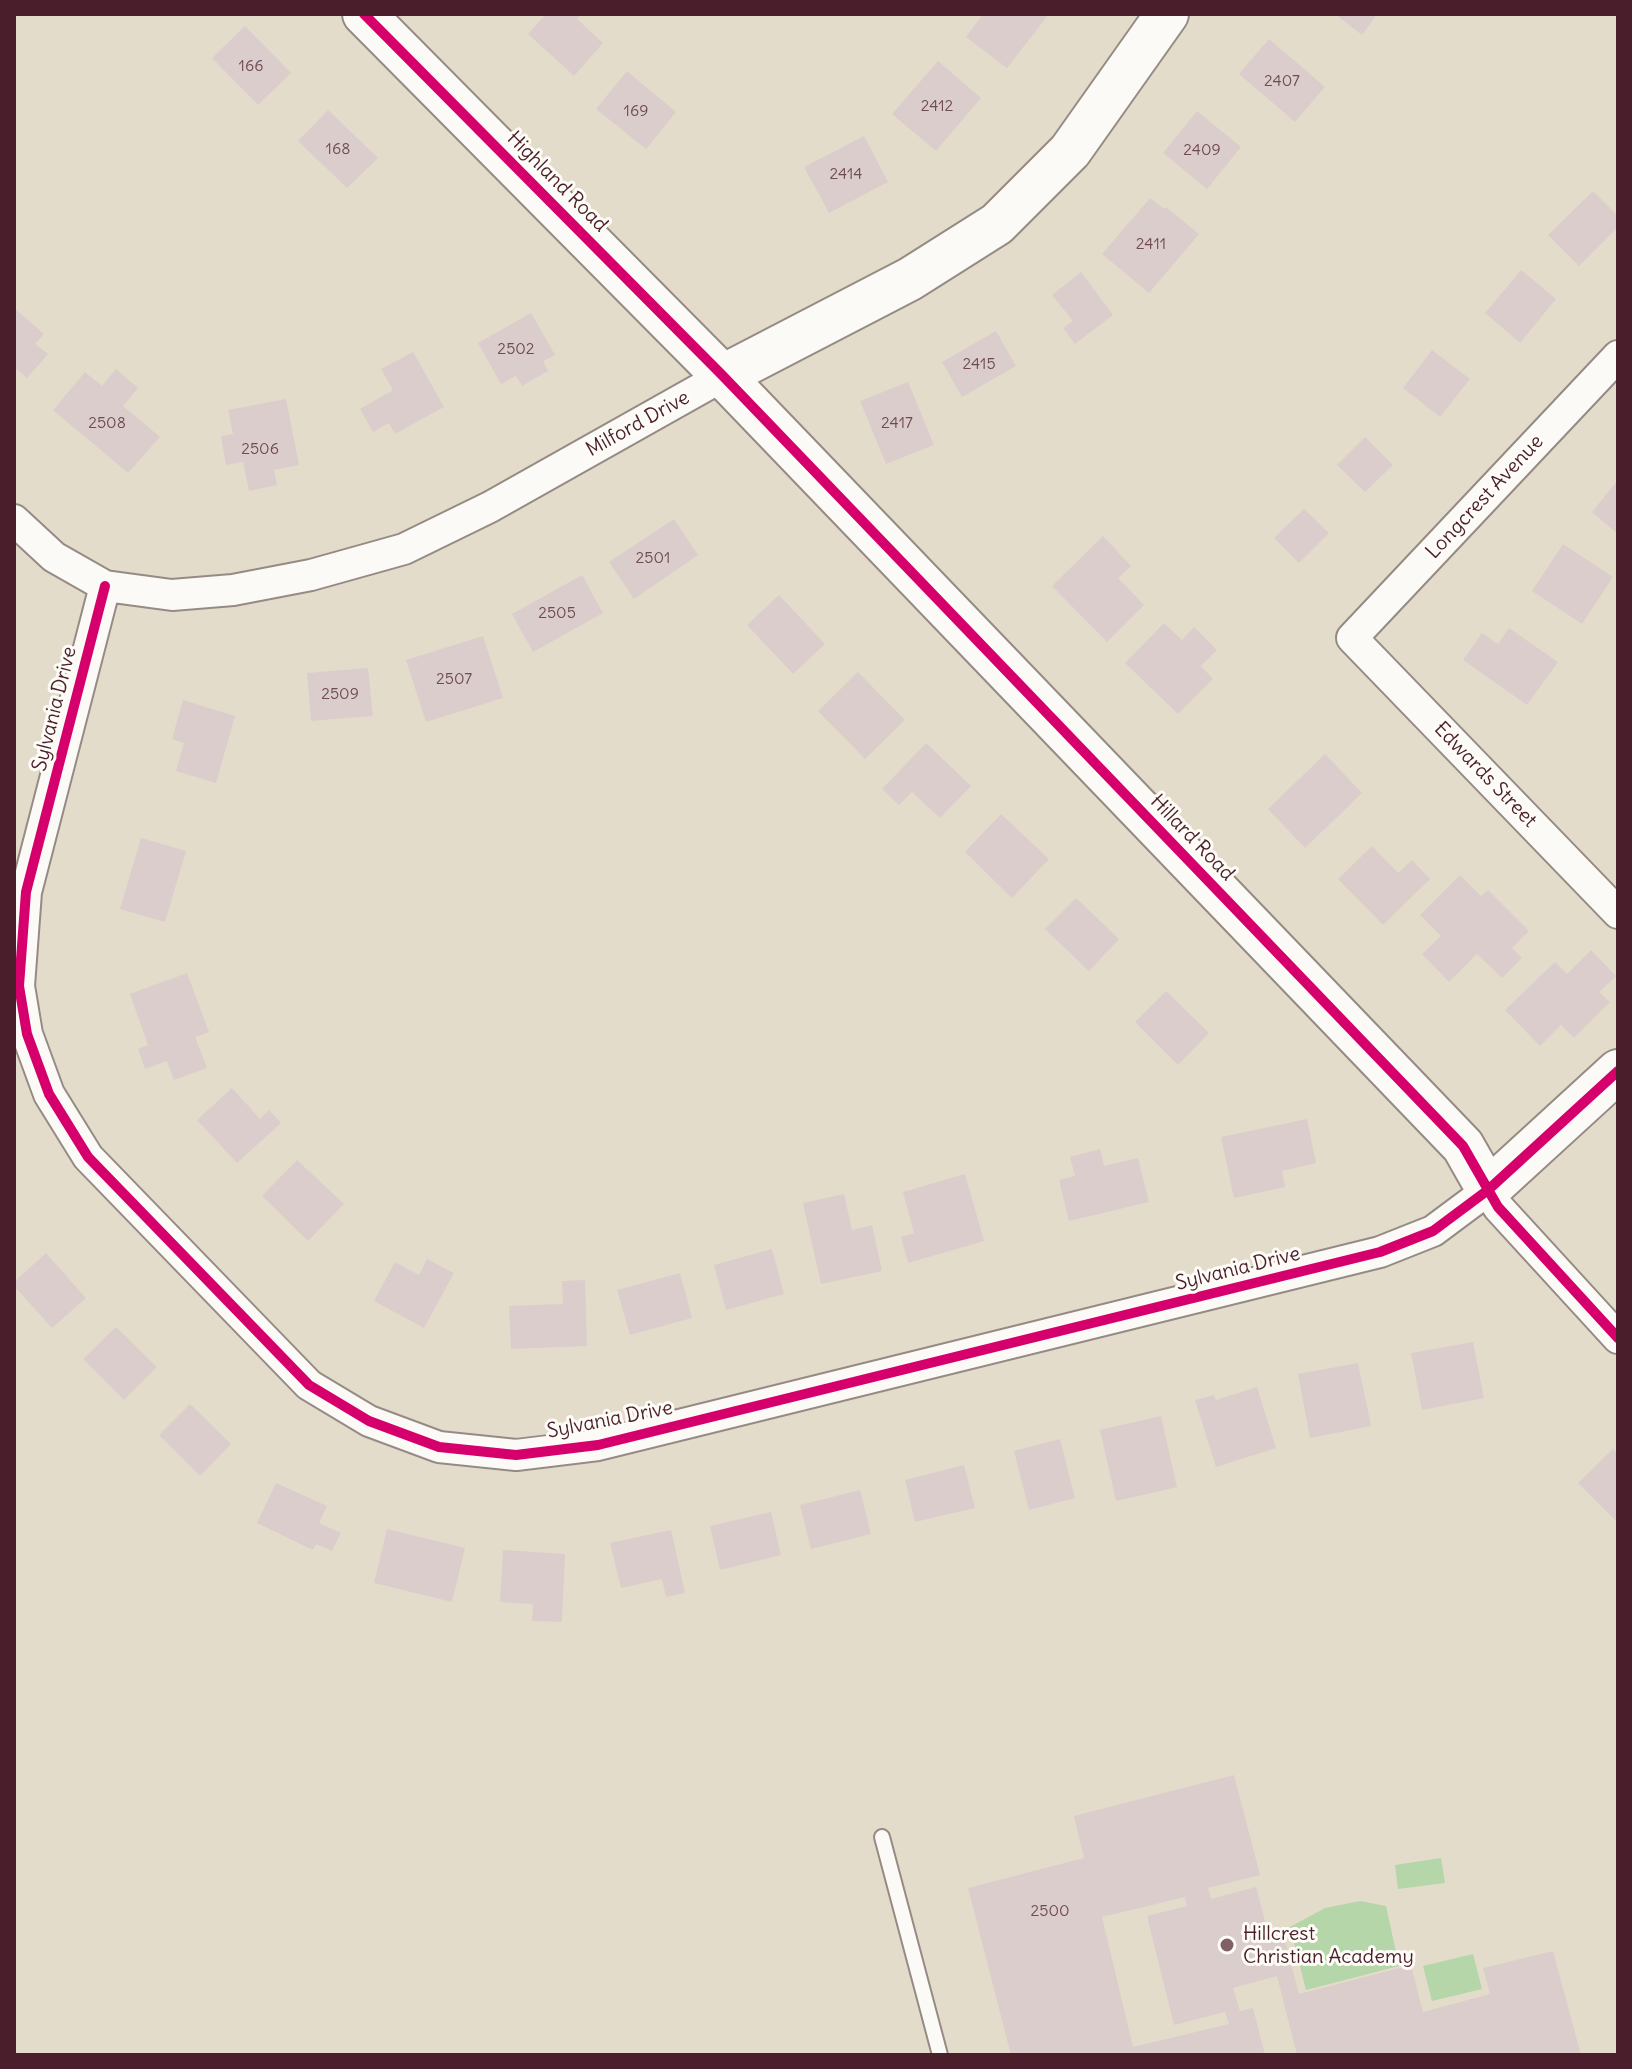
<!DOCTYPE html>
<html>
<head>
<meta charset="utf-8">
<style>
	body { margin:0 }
	#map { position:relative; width:1632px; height:2069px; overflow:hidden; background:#e4dcca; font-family:Delius,sans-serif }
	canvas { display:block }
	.frame { position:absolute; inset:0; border:16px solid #4a1f2b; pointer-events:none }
</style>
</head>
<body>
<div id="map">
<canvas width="1632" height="2069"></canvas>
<div class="frame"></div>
</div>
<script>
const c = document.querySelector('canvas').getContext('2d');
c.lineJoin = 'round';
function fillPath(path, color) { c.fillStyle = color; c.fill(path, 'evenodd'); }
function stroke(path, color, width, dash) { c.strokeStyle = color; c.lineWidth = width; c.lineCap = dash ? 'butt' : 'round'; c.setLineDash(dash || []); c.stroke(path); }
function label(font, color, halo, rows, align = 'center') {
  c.font = font + ' Delius,sans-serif'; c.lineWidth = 6; c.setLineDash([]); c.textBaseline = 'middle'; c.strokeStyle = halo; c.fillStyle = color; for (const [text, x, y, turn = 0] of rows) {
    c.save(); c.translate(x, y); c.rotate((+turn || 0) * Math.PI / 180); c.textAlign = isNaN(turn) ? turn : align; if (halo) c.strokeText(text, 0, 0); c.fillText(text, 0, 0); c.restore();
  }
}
const green = new Path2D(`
	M 1441,1858 L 1445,1883 L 1398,1889 L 1395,1865 Z
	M 1360,1901 L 1386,1906 L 1399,1966 L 1306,1990 L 1290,1927 L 1325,1908 Z
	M 1473,1954 L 1482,1989 L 1432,2001 L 1423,1966 Z`);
const building = new Path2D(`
	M 546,14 L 582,14 L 577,19 L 603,43 L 574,76 L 528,34 Z
	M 983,14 L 1049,14 L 1007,68 L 966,37 Z
	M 1335,14 L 1377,14 L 1362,35 Z
	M 245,26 L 291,73 L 258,105 L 212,58 Z
	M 1269,39 L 1325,87 L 1295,122 L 1239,74 Z
	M 938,61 L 981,98 L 936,151 L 892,114 Z
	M 627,71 L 676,112 L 646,149 L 596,109 Z
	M 328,110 L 378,158 L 347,188 L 298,141 Z
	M 1197,111 L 1241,147 L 1207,189 L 1163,153 Z
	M 864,136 L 888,182 L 829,213 L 804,167 Z
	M 1593,191 L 1618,216 L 1618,227 L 1579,266 L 1548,235 Z
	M 1150,198 L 1164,209 L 1166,207 L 1199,234 L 1149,293 L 1102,254 Z
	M 1521,270 L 1556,299 L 1520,343 L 1485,313 Z
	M 1081,272 L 1113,315 L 1075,344 L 1063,328 L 1073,321 L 1052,295 Z
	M 14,308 L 44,334 L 35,344 L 48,354 L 27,378 L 14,367 Z
	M 531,313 L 555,355 L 543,361 L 548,371 L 522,386 L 516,376 L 501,384 L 478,343 Z
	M 996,331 L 1016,366 L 962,397 L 942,362 Z
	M 1432,350 L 1470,379 L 1440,417 L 1403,388 Z
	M 413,352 L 444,407 L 395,434 L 389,423 L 373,432 L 360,409 L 393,390 L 381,369 Z
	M 116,369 L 138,388 L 123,406 L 160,437 L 128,473 L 53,410 L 85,372 L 102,386 Z
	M 908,382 L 934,445 L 886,464 L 860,401 Z
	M 286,399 L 299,465 L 274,470 L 277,485 L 249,491 L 243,462 L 226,465 L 221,436 L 233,434 L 228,410 Z
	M 1365,437 L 1393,465 L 1365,492 L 1337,465 Z
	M 1618,480 L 1618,534 L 1592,512 Z
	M 1304,509 L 1329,533 L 1299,563 L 1274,538 Z
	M 674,519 L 698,555 L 634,599 L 609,562 Z
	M 1103,536 L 1131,566 L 1118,578 L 1144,605 L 1107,642 L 1052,586 Z
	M 1563,544 L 1613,577 L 1582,624 L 1532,591 Z
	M 582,575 L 603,613 L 533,652 L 512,614 Z
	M 779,595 L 825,644 L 793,674 L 747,625 Z
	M 1164,623 L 1182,640 L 1194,627 L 1217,650 L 1201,666 L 1213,679 L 1178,714 L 1125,663 Z
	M 1509,628 L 1558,662 L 1527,705 L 1463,660 L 1482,633 L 1498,644 Z
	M 483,636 L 503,698 L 426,722 L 406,660 Z
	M 368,668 L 373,716 L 311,721 L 307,673 Z
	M 858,672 L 905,720 L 865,759 L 818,711 Z
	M 183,700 L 235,716 L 216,783 L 176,771 L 184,743 L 172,739 Z
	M 926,743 L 971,786 L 940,818 L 912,792 L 899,805 L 882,789 Z
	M 1325,754 L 1362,793 L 1305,848 L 1268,809 Z
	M 1001,814 L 1049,859 L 1012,898 L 965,852 Z
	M 141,838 L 186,851 L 165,922 L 120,909 Z
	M 1372,846 L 1398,873 L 1412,860 L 1430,879 L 1383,925 L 1338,879 Z
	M 1460,875 L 1481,896 L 1488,890 L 1529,931 L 1512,948 L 1522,958 L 1502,978 L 1477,954 L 1449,982 L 1422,954 L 1441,936 L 1420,915 Z
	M 1076,898 L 1119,939 L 1089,971 L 1045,929 Z
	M 1591,950 L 1616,976 L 1599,992 L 1610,1002 L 1574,1038 L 1561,1025 L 1540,1046 L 1505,1010 L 1555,962 L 1567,974 Z
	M 187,973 L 209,1032 L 195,1037 L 207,1068 L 174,1080 L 167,1061 L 145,1069 L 138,1049 L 148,1045 L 130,994 Z
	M 1166,991 L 1209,1033 L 1178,1065 L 1135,1022 Z
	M 232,1088 L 260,1119 L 269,1110 L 281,1123 L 237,1163 L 197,1120 Z
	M 1307,1119 L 1316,1163 L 1282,1171 L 1285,1187 L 1234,1198 L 1221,1137 Z
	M 1100,1149 L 1104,1166 L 1138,1158 L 1149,1202 L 1069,1221 L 1059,1180 L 1075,1176 L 1070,1157 Z
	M 297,1160 L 344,1204 L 308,1241 L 262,1196 Z
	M 965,1174 L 984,1241 L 908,1263 L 901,1237 L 914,1233 L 903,1192 Z
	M 844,1194 L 852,1230 L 872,1225 L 882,1271 L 821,1284 L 803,1203 Z
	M 772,1249 L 784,1294 L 726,1310 L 714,1265 Z
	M 46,1253 L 86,1298 L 52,1328 L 14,1286 L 14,1282 Z
	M 427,1259 L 454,1273 L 424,1328 L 374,1301 L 395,1262 L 419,1275 Z
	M 680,1273 L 692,1318 L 630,1335 L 617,1290 Z
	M 585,1280 L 587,1346 L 511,1349 L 509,1306 L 563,1304 L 562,1281 Z
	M 116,1327 L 157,1367 L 124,1400 L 83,1359 Z
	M 1473,1342 L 1484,1398 L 1422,1410 L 1411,1353 Z
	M 1358,1363 L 1371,1426 L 1310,1438 L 1298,1374 Z
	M 1257,1387 L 1276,1448 L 1216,1467 L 1195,1400 L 1214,1395 L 1216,1400 Z
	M 190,1404 L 231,1444 L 200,1476 L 159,1435 Z
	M 1161,1416 L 1177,1487 L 1116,1501 L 1100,1430 Z
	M 1060,1439 L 1075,1498 L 1029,1510 L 1014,1451 Z
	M 1613,1449 L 1618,1454 L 1618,1523 L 1578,1483 Z
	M 964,1465 L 975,1508 L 915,1522 L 905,1480 Z
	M 276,1483 L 327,1506 L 319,1523 L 341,1533 L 332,1551 L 316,1544 L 313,1550 L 257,1523 Z
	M 860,1490 L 871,1534 L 811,1549 L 800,1505 Z
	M 771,1512 L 781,1555 L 720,1570 L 710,1526 Z
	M 387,1529 L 465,1548 L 452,1602 L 374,1583 Z
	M 671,1530 L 685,1593 L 666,1597 L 662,1579 L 621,1588 L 610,1543 Z
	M 503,1550 L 565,1554 L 562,1622 L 532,1621 L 533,1604 L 500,1602 Z
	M 1234,1775 L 1260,1875 L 1208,1888 L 1211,1899 L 1256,1887 L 1269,1936 L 1283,1932 L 1299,1994 L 1411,1965 L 1423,2012 L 1490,1994 L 1483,1968 L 1553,1951 L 1581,2055 L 1297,2055 L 1277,1976 L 1233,1988 L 1240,2011 L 1253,2008 L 1265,2055 L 1011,2055 L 968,1888 L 1084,1858 L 1074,1816 ZM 1185,1897 L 1187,1906 L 1147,1916 L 1174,2025 L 1225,2012 L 1229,2024 L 1133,2047 L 1102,1917 Z`);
const lane = new Path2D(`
	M 882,1837 L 940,2055`);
const street = new Path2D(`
	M 1618,356 L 1352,638 L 1618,913
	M 14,520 L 54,557 L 105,586 L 172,595 L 233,590 L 311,575 L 404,549 L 490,507 L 723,376
	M 105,586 L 26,892 L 19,986 L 27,1034 L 49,1094 L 88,1157 L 309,1385 L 369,1421 L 439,1447 L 516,1455 L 598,1445 L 1380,1252 L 1433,1231 L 1488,1190 L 1498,1207 L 1618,1338`);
const secondary = new Path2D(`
	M 364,14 L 723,376 L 1463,1146 L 1488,1190 L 1618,1071
	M 723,376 L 910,279 L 997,224 L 1070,151 L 1167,14`);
const cycleway = new Path2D(`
	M 364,14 L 723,376 L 1463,1146 L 1498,1207 L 1618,1338
	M 105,586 L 26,892 L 19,986 L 27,1034 L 49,1094 L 88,1157 L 309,1385 L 369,1421 L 439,1447 L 516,1455 L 598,1445 L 1380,1252 L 1433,1231 L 1488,1190 L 1618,1071`);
const markers = [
	[1227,1945,8,"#806163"]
];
const numberNames = [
	["166",251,66],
	["2407",1282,81],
	["2412",937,106],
	["169",636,111],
	["168",338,149],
	["2409",1202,150],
	["2414",846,174],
	["2411",1151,244],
	["2502",516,349],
	["2415",979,364],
	["2508",107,423],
	["2417",897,423],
	["2506",260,449],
	["2501",653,558],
	["2505",557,613],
	["2507",454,679],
	["2509",340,694],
	["2500",1050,1911]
];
const streetNames = [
	["Highland Road",557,182,45],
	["Milford Drive",638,424,-29],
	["Longcrest Avenue",1485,497,-47],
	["Sylvania Drive",55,709,-76],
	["Edwards Street",1485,775,46],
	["Hillard Road",1192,838,46],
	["Sylvania Drive",1238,1269,-14],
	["Sylvania Drive",610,1420,-11]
];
const poiNames = [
	["Hillcrest",1243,1934],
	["Christian Academy",1243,1957]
];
fillPath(green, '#b4d6a8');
fillPath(building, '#dbcdcc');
stroke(lane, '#968b84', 18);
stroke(street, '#968b84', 34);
stroke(secondary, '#968b84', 46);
stroke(lane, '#fbfaf7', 14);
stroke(street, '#fbfaf7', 30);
stroke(secondary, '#fbfaf7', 42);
stroke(cycleway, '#d6006c', 10);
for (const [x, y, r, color] of markers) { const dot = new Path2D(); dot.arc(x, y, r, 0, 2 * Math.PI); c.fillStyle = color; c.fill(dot); stroke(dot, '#fdfcf7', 3); }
label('16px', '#6e4a53', null, numberNames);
label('20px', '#4a1f2b', '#fdfcf7', streetNames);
label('20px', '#4a1f2b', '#fdfcf7', poiNames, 'left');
</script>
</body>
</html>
